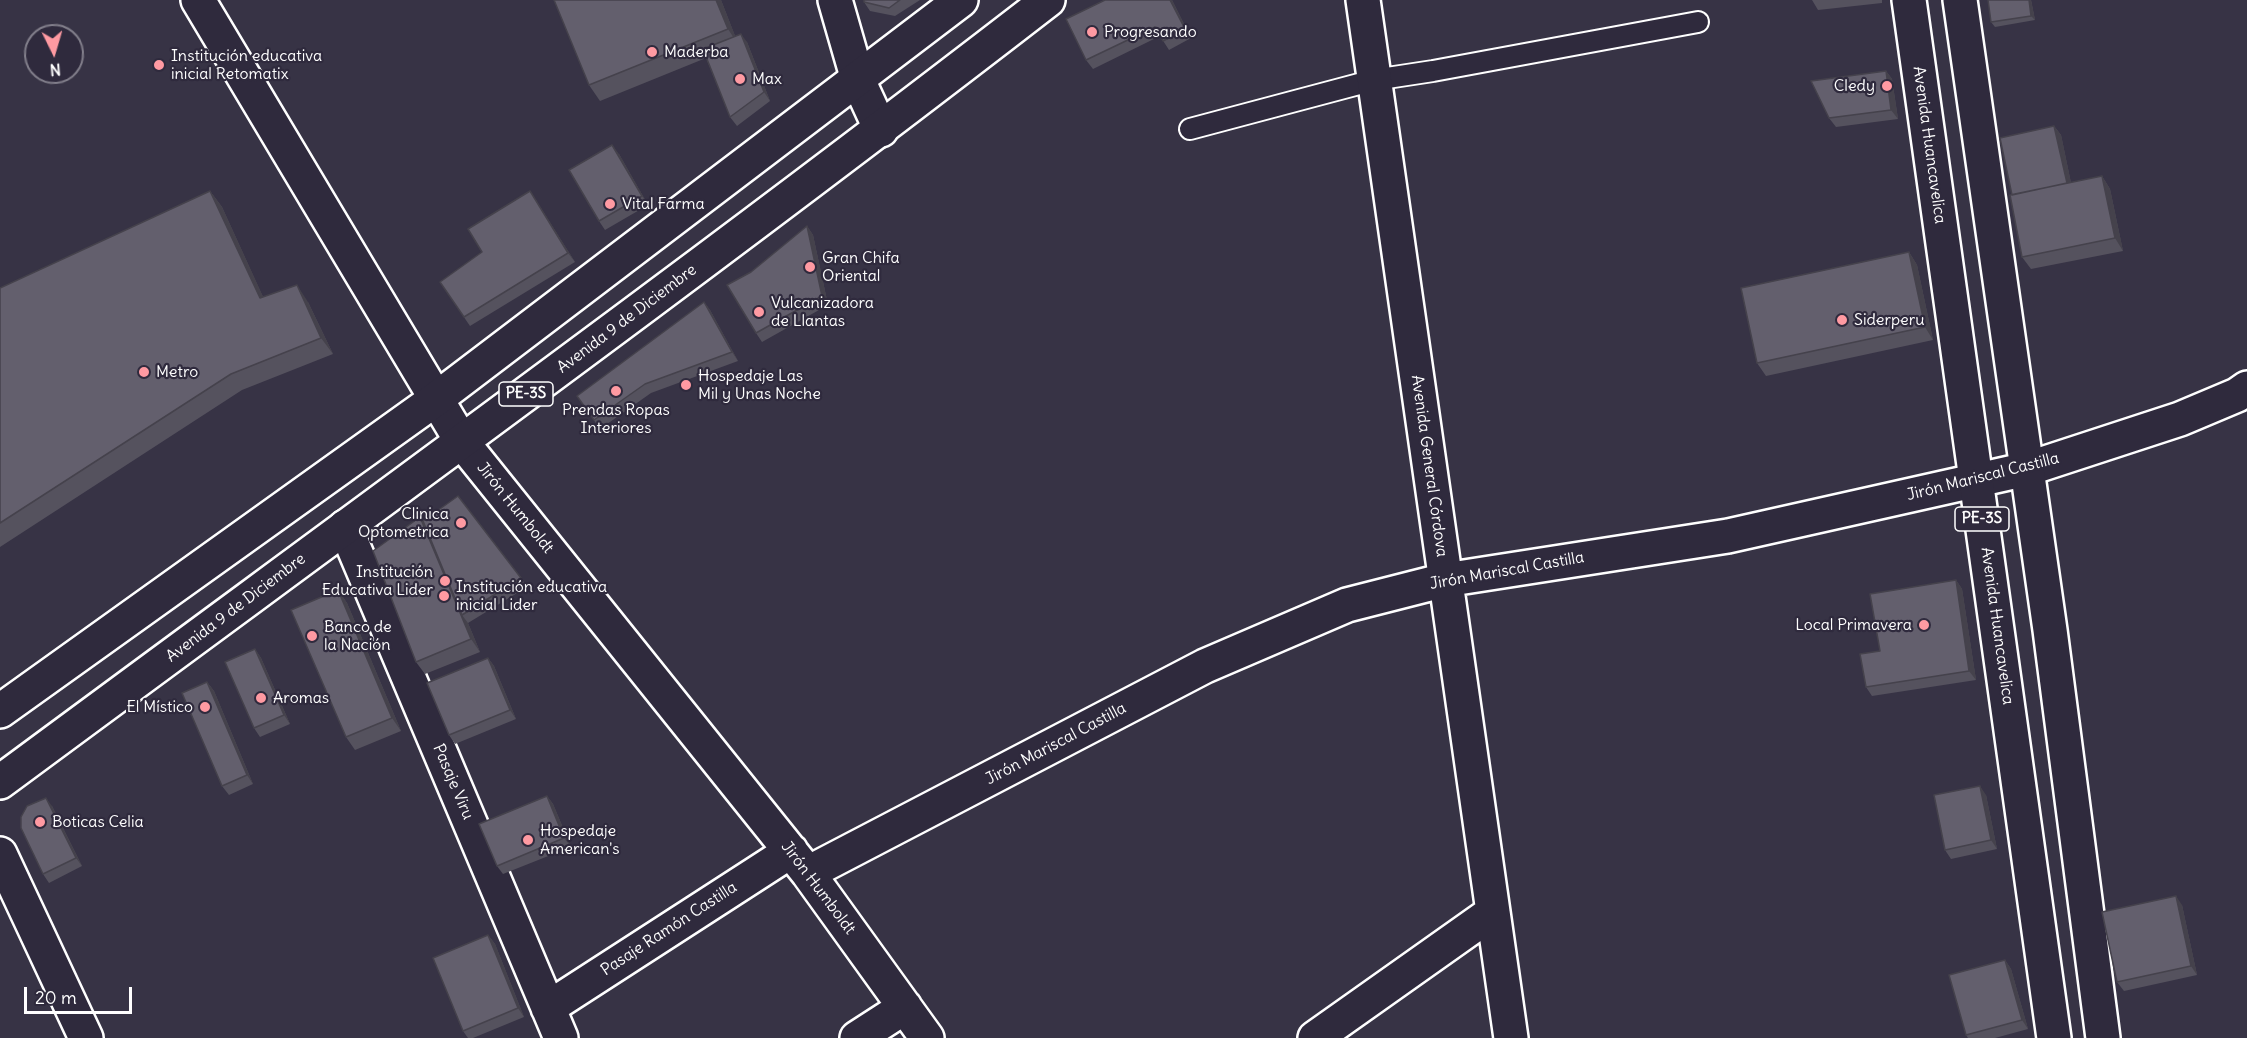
<!DOCTYPE html>
<html>
<head>
<meta charset="utf-8">
<style>
	body { margin:0 }
	#map { position:relative; width:2247px; height:1038px; overflow:hidden; background:#373345; font-family:Delius,sans-serif }
	canvas { display:block }
	.north { position:absolute; left:24px; top:24px; width:60px; height:60px; box-sizing:border-box; background:#2f2a3d; border:2px solid #827f8b; border-radius:50%; rotate:175deg; font-size:16px; font-weight:700; line-height:24px; text-align:center; color:#fff }
	.north::after { content:''; display:block; margin:auto; width:21px; height:27px; background:#ff9aa2; clip-path:polygon(50% 0,100% 100%,50% 72%,0 100%) }
	.scale { position:absolute; left:24px; top:987px; width:108px; height:27px; box-sizing:border-box; border:3px solid #fff; border-top:0; padding-left:8px; font-size:18px; line-height:21px; white-space:nowrap; color:#fff; -webkit-text-stroke:4px #2f2a3d; paint-order:stroke }
</style>
</head>
<body>
<div id="map">
<canvas width="2247" height="1038"></canvas>
<div class="north">N</div>
<div class="scale">20 m</div>
</div>
<script>
const c = document.querySelector('canvas').getContext('2d');
c.lineJoin = 'round';
function stroke(path, color, width, dash) { c.strokeStyle = color; c.lineWidth = width; c.lineCap = dash ? 'butt' : 'round'; c.setLineDash(dash || []); c.stroke(path); }
function fillPath(path, color) { c.fillStyle = color; c.fill(path, 'evenodd'); }
function label(font, color, halo, rows, align = 'center') {
  c.font = font + ' Delius,sans-serif'; c.lineWidth = 4.5; c.setLineDash([]); c.textBaseline = 'middle'; c.strokeStyle = halo; c.fillStyle = color; for (const [text, x, y, turn = 0] of rows) {
    c.save(); c.translate(x, y); c.rotate((+turn || 0) * Math.PI / 180); c.textAlign = isNaN(turn) ? turn : align; if (halo) c.strokeText(text, 0, 0); c.fillText(text, 0, 0); c.restore();
  }
}
const service = new Path2D(`
	M 1190,129 L 1374,80 L 1433,71 L 1698,22`);
const minor = new Path2D(`
	M 198,0 L 462,442 L 808,873 L 927,1038
	M 835,0 L 858,80 L 881,130
	M 1363,0 L 1511,1038
	M 345,527 L 561,1038
	M 0,854 L 86,1038
	M 808,873 L 1205,666 L 1347,605 L 1445,580 L 1728,536 L 2027,469 L 2180,419 L 2237,395 L 2247,388
	M 548,1008 L 791,851
	M 857,1038 L 905,1007
	M 1315,1038 L 1493,912`);
const primary = new Path2D(`
	M 0,711 L 436,399 L 961,0
	M 0,782 C 350,523 703,267 1048,0`);
const trunk = new Path2D(`
	M 1909,0 L 2054,1038
	M 1960,0 L 2050,630 L 2103,1038`);
const wall = new Path2D(`
	M 721,0 L 735,36 L 747,42 L 770,101 L 737,126 L 730,117 L 706,58 L 600,101 L 589,85 Z
	M 864,0 L 920,0 L 895,16 L 870,11 L 864,2 Z
	M 1172,0 L 1191,38 L 1169,50 L 1160,36 L 1093,69 L 1086,60 Z
	M 1812,0 L 1882,0 L 1882,3 L 1818,10 Z
	M 2031,0 L 2035,20 L 1995,27 L 1991,22 Z
	M 1886,71 L 1892,79 L 1898,119 L 1836,127 L 1829,118 Z
	M 2054,126 L 2061,135 L 2071,183 L 2102,176 L 2110,189 L 2123,251 L 2031,269 L 2022,257 Z
	M 619,154 L 648,205 L 605,230 L 599,221 Z
	M 210,191 L 222,207 L 263,297 L 308,302 L 333,354 L 242,390 L 0,547 L 0,288 Z
	M 530,191 L 575,262 L 470,326 L 440,282 L 482,252 Z
	M 807,226 L 813,235 L 828,305 L 762,342 L 756,333 L 751,272 Z
	M 1909,252 L 1917,265 L 1933,340 L 1766,376 L 1757,363 Z
	M 704,302 L 710,310 L 738,361 L 651,393 L 600,429 L 577,396 Z
	M 423,521 L 521,578 L 527,587 L 468,623 L 480,652 L 425,674 L 416,662 Z
	M 1956,580 L 1962,589 L 1976,680 L 1872,696 L 1866,687 L 1880,651 Z
	M 338,590 L 347,603 L 401,731 L 355,750 L 346,737 Z
	M 255,649 L 261,658 L 290,724 L 260,737 L 254,728 Z
	M 488,658 L 494,666 L 516,719 L 455,744 L 449,735 Z
	M 207,682 L 214,691 L 253,784 L 229,795 L 222,786 Z
	M 1986,795 L 1997,849 L 1951,859 L 1945,850 Z
	M 547,796 L 553,804 L 571,847 L 503,874 L 497,866 Z
	M 52,806 L 82,866 L 49,883 L 43,874 Z
	M 2182,905 L 2197,975 L 2124,991 L 2117,982 Z
	M 488,935 L 495,944 L 524,1017 L 473,1038 L 468,1038 L 463,1031 Z
	M 2005,960 L 2011,969 L 2028,1029 L 1995,1038 L 1968,1038 L 1966,1035 Z`);
const shadedWall = new Path2D(`
	M 716,0 L 721,0 L 739,46 L 728,29 Z
	M 1170,0 L 1172,0 L 1191,38 L 1185,29 Z
	M 2029,0 L 2031,0 L 2035,20 L 2031,16 Z
	M 741,34 L 747,42 L 770,101 L 764,92 Z
	M 1886,71 L 1892,79 L 1898,119 L 1891,110 Z
	M 2054,126 L 2061,135 L 2074,197 L 2068,188 Z
	M 612,145 L 619,154 L 648,205 L 642,196 Z
	M 2102,176 L 2110,189 L 2123,251 L 2115,238 Z
	M 210,191 L 222,207 L 271,314 L 260,298 Z
	M 530,191 L 536,200 L 575,262 L 568,253 Z
	M 807,226 L 813,235 L 828,305 L 822,296 Z
	M 1909,252 L 1917,265 L 1933,340 L 1925,327 Z
	M 297,285 L 308,302 L 333,354 L 321,338 Z
	M 704,302 L 710,310 L 738,361 L 732,352 Z
	M 420,517 L 429,530 L 462,615 L 459,611 Z
	M 1956,580 L 1962,589 L 1976,680 L 1969,671 Z
	M 338,590 L 347,603 L 401,731 L 392,718 Z
	M 459,611 L 468,623 L 480,652 L 471,639 Z
	M 255,649 L 261,658 L 290,724 L 284,715 Z
	M 488,658 L 494,666 L 516,719 L 510,710 Z
	M 207,682 L 214,691 L 253,784 L 247,775 Z
	M 1980,786 L 1986,795 L 1997,849 L 1991,840 Z
	M 547,796 L 553,804 L 571,847 L 564,838 Z
	M 46,798 L 52,806 L 82,866 L 76,858 Z
	M 2176,896 L 2182,905 L 2197,975 L 2191,966 Z
	M 488,935 L 495,944 L 524,1017 L 518,1008 Z
	M 2005,960 L 2011,969 L 2028,1029 L 2022,1020 Z`);
const building = new Path2D(`
	M 554,0 L 716,0 L 728,29 L 589,85 Z
	M 864,0 L 900,0 L 889,8 L 864,2 Z
	M 1105,0 L 1170,0 L 1185,29 L 1163,41 L 1155,27 L 1086,60 L 1066,19 Z
	M 1988,0 L 2029,0 L 2031,16 L 1991,22 Z
	M 741,34 L 764,92 L 730,117 L 703,49 Z
	M 1886,71 L 1891,110 L 1829,118 L 1811,81 Z
	M 2054,126 L 2067,183 L 2012,195 L 2000,138 Z
	M 612,145 L 642,196 L 599,221 L 569,170 Z
	M 2102,176 L 2115,238 L 2022,257 L 2010,195 Z
	M 210,191 L 260,298 L 297,285 L 321,338 L 231,374 L 0,523 L 0,288 Z
	M 530,191 L 568,253 L 464,317 L 440,282 L 482,252 L 468,229 Z
	M 807,226 L 822,296 L 756,333 L 727,285 L 751,272 Z
	M 1909,252 L 1925,327 L 1757,363 L 1741,288 Z
	M 704,302 L 732,352 L 645,384 L 594,420 L 577,396 Z
	M 458,496 L 521,578 L 462,615 L 423,521 Z
	M 420,517 L 471,639 L 416,662 L 373,551 Z
	M 1956,580 L 1969,671 L 1866,687 L 1860,654 L 1880,651 L 1870,594 Z
	M 338,590 L 392,718 L 346,737 L 291,610 Z
	M 255,649 L 284,715 L 254,728 L 225,662 Z
	M 488,658 L 510,710 L 449,735 L 427,683 Z
	M 207,682 L 247,775 L 222,786 L 182,693 Z
	M 1980,786 L 1991,840 L 1945,850 L 1934,795 Z
	M 547,796 L 564,838 L 497,866 L 479,824 Z
	M 46,798 L 76,858 L 43,874 L 21,828 L 21,817 L 27,806 Z
	M 2176,896 L 2191,966 L 2117,982 L 2102,912 Z
	M 488,935 L 518,1008 L 463,1031 L 433,958 Z
	M 2005,960 L 2022,1020 L 1966,1035 L 1949,975 Z`);
const markers = [
	[1092,32,6,"#ff9aa2"],
	[652,52,6,"#ff9aa2"],
	[159,65,6,"#ff9aa2"],
	[740,79,6,"#ff9aa2"],
	[1887,86,6,"#ff9aa2"],
	[610,204,6,"#ff9aa2"],
	[810,267,6,"#ff9aa2"],
	[759,312,6,"#ff9aa2"],
	[1842,320,6,"#ff9aa2"],
	[144,372,6,"#ff9aa2"],
	[686,385,6,"#ff9aa2"],
	[616,391,6,"#ff9aa2"],
	[461,523,6,"#ff9aa2"],
	[445,581,6,"#ff9aa2"],
	[444,596,6,"#ff9aa2"],
	[1924,625,6,"#ff9aa2"],
	[312,636,6,"#ff9aa2"],
	[261,698,6,"#ff9aa2"],
	[205,707,6,"#ff9aa2"],
	[40,822,6,"#ff9aa2"],
	[528,840,6,"#ff9aa2"]
];
const shields = [
	[526,394,54],
	[1982,519,54]
];
const shieldNames = [
	["PE-3S",526,394],
	["PE-3S",1982,519]
];
const poiNames = [
	["Progresando",1104,32],
	["Maderba",664,52],
	["Institución educativa",171,56],
	["inicial Retomatix",171,74],
	["Max",752,79],
	["Cledy",1875,86,"right"],
	["Vital Farma",622,204],
	["Gran Chifa",822,258],
	["Oriental",822,276],
	["Vulcanizadora",771,303],
	["de Llantas",771,321],
	["Siderperu",1854,320],
	["Metro",156,372],
	["Hospedaje Las",698,376],
	["Mil y Unas Noche",698,394],
	["Prendas Ropas",616,410,"center"],
	["Interiores",616,428,"center"],
	["Clinica",449,514,"right"],
	["Optometrica",449,532,"right"],
	["Institución",433,572,"right"],
	["Educativa Lider",433,590,"right"],
	["Institución educativa",456,587],
	["inicial Lider",456,605],
	["Local Primavera",1912,625,"right"],
	["Banco de",324,627],
	["la Nación",324,645],
	["Aromas",273,698],
	["El Místico",193,707,"right"],
	["Boticas Celia",52,822],
	["Hospedaje",540,831],
	["American's",540,849]
];
const streetNames = [
	["Avenida Huancavelica",1929,145,82],
	["Avenida 9 de Diciembre",627,319,-37],
	["Avenida General Córdova",1429,466,82],
	["Jirón Mariscal Castilla",1983,477,-14],
	["Jirón Humboldt",515,508,51],
	["Jirón Mariscal Castilla",1507,571,-10],
	["Avenida 9 de Diciembre",236,608,-37],
	["Avenida Huancavelica",1997,626,82],
	["Jirón Mariscal Castilla",1056,744,-28],
	["Pasaje Viru",453,782,67],
	["Jirón Humboldt",818,888,53],
	["Pasaje Ramón Castilla",669,929,-33]
];
stroke(service, '#fff', 24);
stroke(minor, '#fff', 38);
stroke(primary, '#fff', 38);
stroke(trunk, '#fff', 38);
stroke(service, '#2f2a3d', 20);
stroke(minor, '#2f2a3d', 33);
stroke(primary, '#2f2a3d', 33);
stroke(trunk, '#2f2a3d', 33);
fillPath(wall, '#55525e');
fillPath(shadedWall, '#45424c');
fillPath(building, '#635f6d');
stroke(building, '#45424c', 1.5);
for (const [x, y, r, color] of markers) { const dot = new Path2D(); dot.arc(x, y, r, 0, 2 * Math.PI); c.fillStyle = color; c.fill(dot); stroke(dot, '#2f2a3d', 2); }
for (const [x, y, w] of shields) { const box = new Path2D(); box.roundRect(x - w / 2, y - 12, w, 24, 4.5); c.fillStyle = '#2f2a3d'; c.fill(box); stroke(box, '#fff', 1.5); }
label('bold 15px', '#fff', null, shieldNames);
label('16px', '#fff', '#2f2a3d', poiNames, 'left');
label('16px', '#fff', '#2f2a3d', streetNames);
</script>
</body>
</html>
